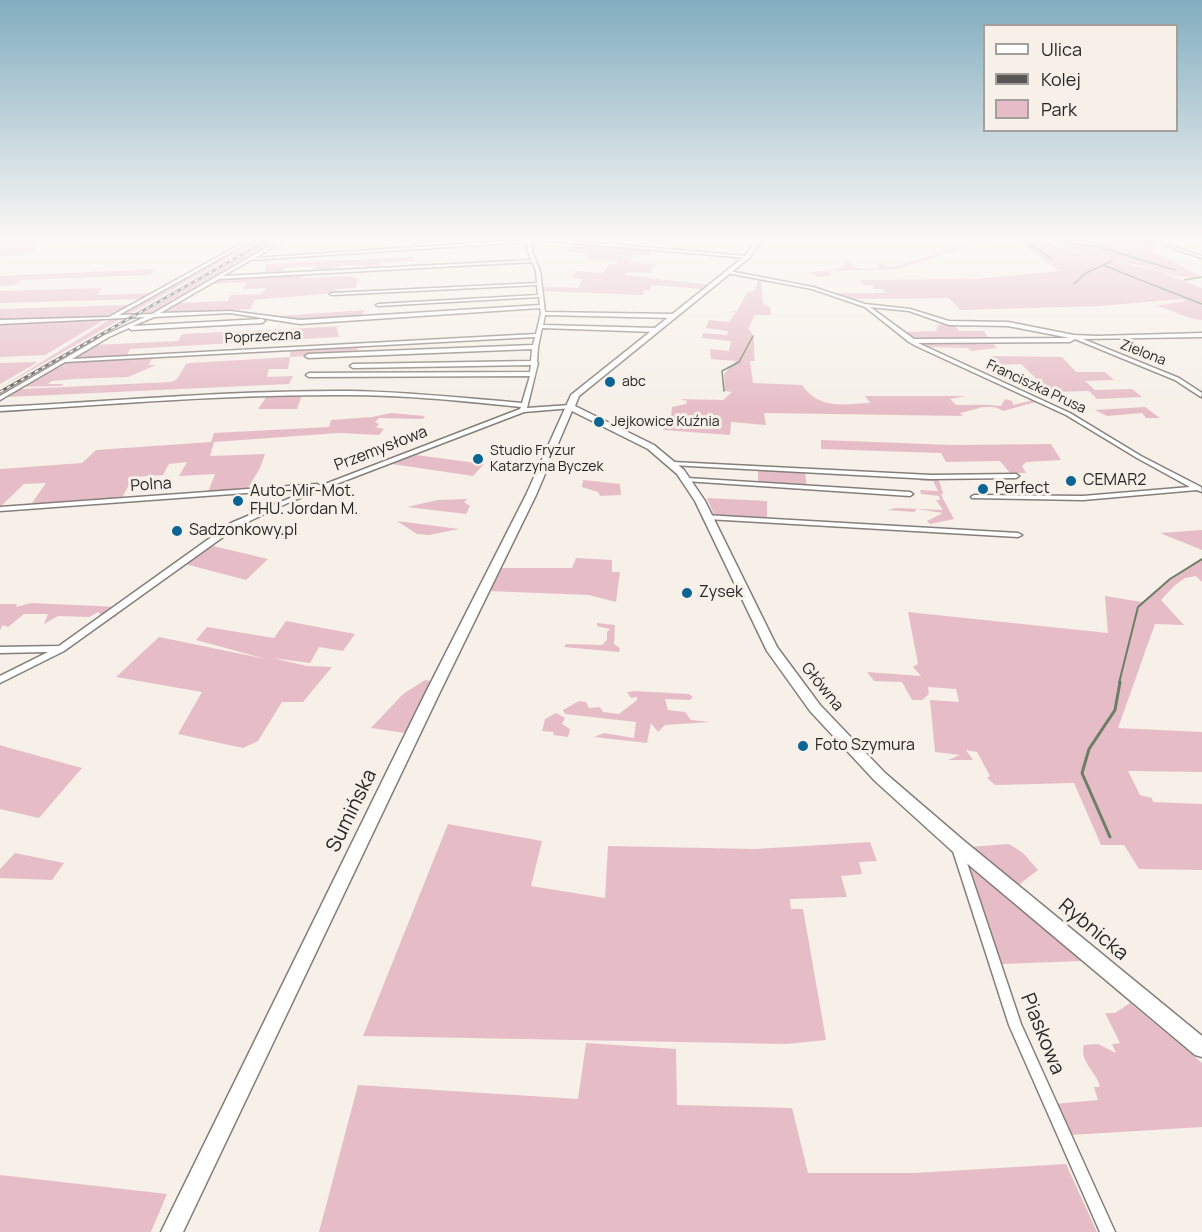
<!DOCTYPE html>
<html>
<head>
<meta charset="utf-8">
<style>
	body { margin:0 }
	#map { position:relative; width:1202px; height:1232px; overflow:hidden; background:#f6f0e9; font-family:Manrope,sans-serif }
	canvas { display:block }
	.legend { position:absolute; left:983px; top:24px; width:195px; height:108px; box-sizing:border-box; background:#f6f0e9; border:2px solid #a49f9a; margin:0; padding:8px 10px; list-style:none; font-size:18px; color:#282624 }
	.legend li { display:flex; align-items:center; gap:12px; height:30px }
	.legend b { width:30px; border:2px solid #a49f9a }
</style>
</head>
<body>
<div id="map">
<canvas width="1202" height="1232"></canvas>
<ul class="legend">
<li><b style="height:8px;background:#fff"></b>Ulica</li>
<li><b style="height:8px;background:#595653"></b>Kolej</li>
<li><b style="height:16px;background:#e6bdc7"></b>Park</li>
</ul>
</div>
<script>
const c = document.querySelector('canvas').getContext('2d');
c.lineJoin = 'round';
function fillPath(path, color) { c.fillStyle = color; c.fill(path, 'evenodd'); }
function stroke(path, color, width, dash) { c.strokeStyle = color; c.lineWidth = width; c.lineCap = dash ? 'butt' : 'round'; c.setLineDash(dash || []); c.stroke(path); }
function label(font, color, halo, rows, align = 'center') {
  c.font = font + ' Manrope,sans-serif'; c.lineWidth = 6; c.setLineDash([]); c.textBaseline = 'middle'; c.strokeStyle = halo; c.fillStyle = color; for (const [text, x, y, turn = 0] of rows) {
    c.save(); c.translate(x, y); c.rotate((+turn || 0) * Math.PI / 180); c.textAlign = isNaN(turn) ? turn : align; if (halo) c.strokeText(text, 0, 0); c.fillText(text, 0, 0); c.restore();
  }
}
const green = new Path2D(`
	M 0,239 L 111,239 L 37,242 L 32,253 L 0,257 Z
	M 256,239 L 263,239 L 128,315 L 120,314 Z
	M 271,239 L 283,239 L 156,313 L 138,316 Z
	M 983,239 L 1042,239 L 1069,252 L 1108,261 L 1065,249 L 1047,239 L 1146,239 L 1156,243 L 1152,253 L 1167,258 L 1202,277 C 1173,281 1146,263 1117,262 L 1161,272 L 1202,288 L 1202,320 C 1187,320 1172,309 1156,306 L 1186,301 L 1181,299 L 1100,306 L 960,310 L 949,298 L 852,299 L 835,293 L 885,293 L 883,289 L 874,289 L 873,285 L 862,285 L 861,280 L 974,279 L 1059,271 L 1022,243 L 1011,240 L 983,241 L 898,269 L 830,271 L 829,276 L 819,277 L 810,272 L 836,270 L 845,265 L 842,260 L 848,261 L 856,268 L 878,269 L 878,264 L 859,257 L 891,268 Z
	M 579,243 L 653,251 L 648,256 L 635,255 L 629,262 L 656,265 L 650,273 L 627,272 L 625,275 L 710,285 L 703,289 L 652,285 L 649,290 L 644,290 L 643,295 L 541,291 L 541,287 L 587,288 L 579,287 L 582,279 L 572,278 L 576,271 L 603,273 L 609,264 L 616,264 L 617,261 L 587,259 L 589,254 L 567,252 L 574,244 Z
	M 414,257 L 414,261 L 378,263 L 383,265 L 364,269 L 366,266 L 343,265 L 330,271 L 314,269 L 315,266 L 285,268 C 283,273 272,275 265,273 L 267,264 Z
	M 155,269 L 151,275 L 21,280 L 15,285 L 0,286 L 0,276 Z
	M 308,274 L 302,278 L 353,276 L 359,280 L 356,283 L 356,288 L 337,289 L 333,293 L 254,300 L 251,309 L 160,315 L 176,303 L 228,301 L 230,295 L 261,294 L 267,288 L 243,289 L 246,282 L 211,284 L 218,279 Z
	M 758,280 L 761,280 L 763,303 L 770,307 L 771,315 L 755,315 L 748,329 C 758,337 752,348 755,361 L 750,361 L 753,383 L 802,385 C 820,410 842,404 870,403 L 865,396 L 966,396 L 950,399 L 956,405 C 973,405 985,404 1001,406 L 1005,399 L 1012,401 L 1013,405 L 1033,400 L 1036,402 L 1003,411 C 990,401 971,411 960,413 L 963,416 L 764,413 L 766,425 L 731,422 L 730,435 L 663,430 L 666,416 L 671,416 L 672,407 L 686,404 L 687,401 L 680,399 L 723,400 L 732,392 L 725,391 L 724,374 L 736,361 L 711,359 L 710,349 L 729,351 L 731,341 L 702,338 L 703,333 L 727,335 L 728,331 L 706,328 L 709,320 L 729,322 L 736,312 L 721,313 L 737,311 L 747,293 L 755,290 Z
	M 102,288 L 97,295 L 154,293 L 141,299 L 0,303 L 0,291 Z
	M 129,305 L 108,317 L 0,320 L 0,309 Z
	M 365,310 L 361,317 L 308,321 L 265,317 Z
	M 120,318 L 121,319 L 0,388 L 109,320 Z
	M 106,319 L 45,355 L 0,357 L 0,323 Z
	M 950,324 L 954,325 L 959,331 L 984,331 L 989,339 L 913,338 L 905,332 L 938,331 L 936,330 L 938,326 L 932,326 Z
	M 344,326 L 337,327 L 339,337 L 130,349 L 125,359 L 153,357 L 149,365 L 156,365 L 128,377 L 73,379 L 52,381 L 48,384 L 64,384 L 61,386 L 19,387 L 64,362 L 115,359 L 71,360 L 93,345 L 178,341 L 182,334 Z
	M 990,340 L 997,348 L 971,351 L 968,348 L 926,347 L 916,341 Z
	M 358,344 L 357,353 L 290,357 L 288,369 L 269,369 L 267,377 L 293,376 L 289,384 L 8,397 L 21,389 L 171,382 L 177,379 L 186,364 L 190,363 L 290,357 L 291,348 Z
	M 991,356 L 1062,357 L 1076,372 L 1105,372 L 1114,380 L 1085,381 L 1095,390 L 1132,389 L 1142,397 L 1097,399 L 1089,391 L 1050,392 L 1021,364 L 998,365 Z
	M 35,362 L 38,362 L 0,384 L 0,363 Z
	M 302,395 L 297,409 L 258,409 L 267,396 Z
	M 1145,407 L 1160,418 L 1146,418 L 1142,413 L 1107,416 L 1095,410 Z
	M 391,413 L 425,416 L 423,419 L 379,418 L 375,422 L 379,424 L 378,426 L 375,427 L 384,429 L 379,435 L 339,433 L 214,442 L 210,456 L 265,454 L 260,468 L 248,488 L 208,492 L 215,474 L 179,476 L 187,462 L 169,464 L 163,475 L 133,477 L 122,498 L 30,506 L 46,483 L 24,484 L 0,507 L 0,469 L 82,463 L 96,450 L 211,442 L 214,433 L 329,427 L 331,420 L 372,417 Z
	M 821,440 L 953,445 L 1051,444 L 1061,460 L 1026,462 L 1022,466 L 1026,473 L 1010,473 L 1000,461 L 946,462 L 941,453 L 821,449 Z
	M 416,455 L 484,464 L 473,476 L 392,464 Z
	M 758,470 L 805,473 L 807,487 L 758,484 Z
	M 917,477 L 938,478 L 943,493 L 941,495 L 954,519 L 930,524 L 927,521 L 943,513 L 917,509 L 914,512 L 887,510 L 896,508 L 943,510 L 936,500 L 940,500 L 939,496 L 921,494 L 920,490 L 938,491 L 933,481 L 921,481 Z
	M 583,480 L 620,484 L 621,495 L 600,496 L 598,492 L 582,487 Z
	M 707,498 L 767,501 L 767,519 L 714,515 Z
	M 468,499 L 464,502 L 470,506 L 466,514 L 407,507 L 438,500 Z
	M 397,521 L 459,529 L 429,535 L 417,534 Z
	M 1202,530 L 1202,550 L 1160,533 Z
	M 209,545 L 268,559 L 246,580 L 185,564 Z
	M 576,558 L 612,560 L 612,572 L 620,572 L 616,602 L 589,595 L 488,591 L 500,568 L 572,568 Z
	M 1202,558 L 1202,582 L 1196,576 L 1185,578 L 1174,586 L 1161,600 L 1184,625 L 1155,624 L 1118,728 L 1202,732 L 1202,772 L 1128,771 L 1140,795 L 1152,798 L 1153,802 L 1202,804 L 1202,870 L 1139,869 L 1124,845 L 1101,845 L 1074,783 L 995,785 L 987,778 L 990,776 L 977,752 L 966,750 L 973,760 L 948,760 L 960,755 L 935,752 L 930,700 L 959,702 L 956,689 L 928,687 L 929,694 L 922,700 L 912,700 L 902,682 L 874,681 L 867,672 L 921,676 L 913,667 L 918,664 L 908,612 L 1108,633 L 1105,596 L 1142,602 L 1163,585 Z
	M 31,603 L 119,607 L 116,617 L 103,616 L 98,612 L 89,617 L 58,616 L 44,624 L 48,614 L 24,614 L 8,627 L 3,625 L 0,630 L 0,604 L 17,604 L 16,607 Z
	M 286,621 L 355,634 L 343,651 L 319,647 L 310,663 L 272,658 L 307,666 L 332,667 L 303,702 L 282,702 L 258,741 L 243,748 L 178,734 L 202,692 L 116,677 L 159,637 L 266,659 L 196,640 L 207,627 L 274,638 Z
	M 597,623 L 615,625 L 614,644 L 620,648 L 619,652 L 564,647 L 566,644 L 602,645 L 607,640 L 607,632 L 610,629 L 597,626 Z
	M 425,680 L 431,681 L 405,733 L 371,728 L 403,694 Z
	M 635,691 L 689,694 L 693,697 L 690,700 L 665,699 L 668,710 L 685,712 L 691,720 L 710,722 L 665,725 L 658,732 L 651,723 L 647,743 L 594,737 L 604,733 L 634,738 L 636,722 L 565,714 L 563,710 L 579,701 L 586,702 L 589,708 L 600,707 L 603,712 L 619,714 L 637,700 L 637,697 L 631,698 L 627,692 Z
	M 556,713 L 565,718 L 562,724 L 570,729 L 568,737 L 553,735 L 554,732 L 542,731 L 545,719 Z
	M 0,745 L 6,747 L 82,768 L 39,818 L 0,809 Z
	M 448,824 L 542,841 L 531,886 L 605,898 L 608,846 L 755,849 L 870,842 L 877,861 L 859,862 L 862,874 L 841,876 L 847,897 L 790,899 L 791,909 L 803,909 L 826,1040 L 786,1044 L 363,1036 Z
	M 1009,844 L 1023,853 L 1038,870 L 1016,887 L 968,847 Z
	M 15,853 L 64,863 L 52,880 L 0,878 L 0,869 Z
	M 966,865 L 1046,930 L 1050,930 L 1082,961 L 1002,964 Z
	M 1130,1003 L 1202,1063 L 1202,1127 L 1071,1135 L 1054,1104 L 1098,1100 L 1094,1087 L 1100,1087 C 1097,1072 1079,1062 1084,1045 L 1098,1044 L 1116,1053 L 1112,1044 L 1120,1043 L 1105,1013 L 1115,1013 Z
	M 586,1043 L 676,1049 L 677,1105 L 792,1108 L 808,1173 L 914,1173 L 1066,1164 L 1097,1232 L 319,1232 L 358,1085 L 578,1099 Z
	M 0,1175 L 167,1194 L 151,1232 L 0,1232 Z`);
const streamFar2 = new Path2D(`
	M 1022,239 L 1053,260
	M 1055,242 L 1096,246 L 1175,270
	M 1105,266 L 1202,304
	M 1184,280 L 1202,277
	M 1074,284 L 1086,273 L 1112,261
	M 724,391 L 722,371 L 739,362 L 753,336`);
const streamFar1 = new Path2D(`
	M 1119,683 L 1138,607 L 1170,579 L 1202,559`);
const stream = new Path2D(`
	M 1110,837 L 1082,773 L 1089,749 L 1115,710 L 1120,682`);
const street = new Path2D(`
	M 250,239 L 255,239 L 119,315 L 152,314 L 281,239 L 286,239 L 255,258 L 532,239 L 532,251 L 540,271 L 545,312 L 673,314 L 676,316 L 673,318 L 545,315 L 543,325 L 656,328 L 659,330 L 656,332 L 542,328 L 538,347 L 537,362 L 538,363 L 527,408 L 570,405 L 572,406 L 572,408 L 524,412 L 292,501 L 237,527 L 64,651 L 0,683 L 0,676 L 48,652 L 0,653 L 0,647 L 59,646 L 231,523 L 314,488 L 0,511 L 0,507 L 317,484 L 320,486 L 520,409 L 521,407 C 463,401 405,395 347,395 C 232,394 116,404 0,411 L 0,407 C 116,401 233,390 350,391 C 407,392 465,398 522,403 L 530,376 L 309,377 L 306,375 L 309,373 L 530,372 L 531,365 L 353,368 L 350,366 L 353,364 L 531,361 L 532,349 L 308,358 L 305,356 L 308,354 L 533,345 L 535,337 L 65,362 L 0,400 L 0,396 L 105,335 L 145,317 L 0,324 L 0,320 L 109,317 ZM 528,242 L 528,251 L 531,260 L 223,276 L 251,260 ZM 532,262 L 536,271 L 537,283 L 332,293 L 330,294 L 332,295 L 537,285 L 538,295 L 378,304 L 376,305 L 378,306 L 539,297 L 540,305 L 300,320 L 230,311 L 160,313 L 219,279 ZM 540,308 L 541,313 L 536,334 L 72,359 L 109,337 L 129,328 L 131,330 L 262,323 L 265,321 L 262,319 L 133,326 L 154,317 L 230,313 L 300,324 Z
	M 535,239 L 552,239 L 747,256 L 749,257 L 747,258 L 537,240 Z
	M 1145,239 L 1151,239 L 1202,256 L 1202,258 Z
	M 729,271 L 813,287 L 865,304 L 910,309 L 949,321 L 1008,322 L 1074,335 L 1097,336 L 1202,333 L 1202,337 L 1083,339 L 1179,378 L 1202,393 L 1201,397 L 1175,380 L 1075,339 L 1070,342 L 918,343 L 1070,413 L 1141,456 L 1201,487 L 1202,492 L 1197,490 L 1083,500 L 972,498 L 971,497 L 974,495 L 1083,496 L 1190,487 L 1137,458 L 1066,415 L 916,346 L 909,342 L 865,307 L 812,289 L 727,273 L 727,272 ZM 870,307 L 909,311 L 949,325 L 1008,326 L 1070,338 L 914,339 Z
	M 673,462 L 931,475 L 1016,474 L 1019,476 L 1016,478 L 931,479 L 671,465 L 671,463 Z
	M 687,478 L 910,492 L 913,494 L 910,496 L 685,481 L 685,479 Z
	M 704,515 L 1018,533 L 1022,535 L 1018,537 L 707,519 L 704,519 L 703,517 Z
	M 957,843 L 961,845 L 962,848 L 1021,1024 L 1115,1232 L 1100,1232 L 1009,1025 L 952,848 L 953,845 Z`);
const secondary = new Path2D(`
	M 756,239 L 762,239 L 749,258 L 579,396 L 575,406 L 654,445 L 684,470 L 705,501 L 777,647 L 820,705 L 885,773 L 963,840 L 1202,1036 L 1202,1057 L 1195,1055 L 951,850 L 875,781 L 810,711 L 767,651 L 695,501 L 677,474 L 648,449 L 572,411 L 536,495 L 439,694 L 183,1232 L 161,1232 L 425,694 L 526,495 L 571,395 L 745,256 Z`);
const rail = new Path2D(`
	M 0,392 L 269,239`);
const markers = [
	[610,382,6,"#0a6494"],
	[599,422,6,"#0a6494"],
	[478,459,6,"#0a6494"],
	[1071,481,6,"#0a6494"],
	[983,489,6,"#0a6494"],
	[238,501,6,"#0a6494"],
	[177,531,6,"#0a6494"],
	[687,593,6,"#0a6494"],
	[803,746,6,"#0a6494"]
];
const farStreetnames = [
	["Poprzeczna",263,337,-3],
	["Zielona",1143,353,21],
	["Franciszka Prusa",1036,387,25]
];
const farPoinames = [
	["abc",622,382],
	["Jejkowice Kuźnia",611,422],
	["Studio Fryzur",490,451],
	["Katarzyna Byczek",490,467]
];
const streetNames = [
	["Przemysłowa",381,449,-21],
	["Polna",151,485,-4],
	["Główna",822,687,51]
];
const poiNames = [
	["CEMAR2",1083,481],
	["Perfect",995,489],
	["Auto-Mir-Mot.",250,492],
	["FHU. Jordan M.",250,510],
	["Sadzonkowy.pl",189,531],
	["Zysek",699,593],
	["Foto Szymura",815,746]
];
const nearStreetnames = [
	["Sumińska",352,811,-64],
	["Rybnicka",1093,930,40],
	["Piaskowa",1042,1034,68]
];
fillPath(green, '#e6bdc7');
stroke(streamFar2, '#6c7e65', 1.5);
stroke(streamFar1, '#6c7e65', 2);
stroke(stream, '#6c7e65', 3);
stroke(street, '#857f79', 3);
stroke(secondary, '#857f79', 3);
fillPath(street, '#fff');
fillPath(secondary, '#fff');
stroke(rail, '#595653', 3);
stroke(rail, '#f6f0e9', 1.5, [4]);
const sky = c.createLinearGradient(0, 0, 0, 411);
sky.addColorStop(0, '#82adbf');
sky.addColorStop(0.58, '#fbf8f5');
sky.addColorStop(1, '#fbf8f500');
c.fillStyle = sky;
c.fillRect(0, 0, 1202, 411);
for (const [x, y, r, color] of markers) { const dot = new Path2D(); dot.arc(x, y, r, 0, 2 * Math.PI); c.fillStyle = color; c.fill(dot); stroke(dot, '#f6f0e9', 2); }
label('14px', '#282624', '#f6f0e9', farStreetnames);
label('14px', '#282624', '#f6f0e9', farPoinames, 'left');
label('16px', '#282624', '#f6f0e9', streetNames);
label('16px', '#282624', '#f6f0e9', poiNames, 'left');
label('20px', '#282624', '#f6f0e9', nearStreetnames);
</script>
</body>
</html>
